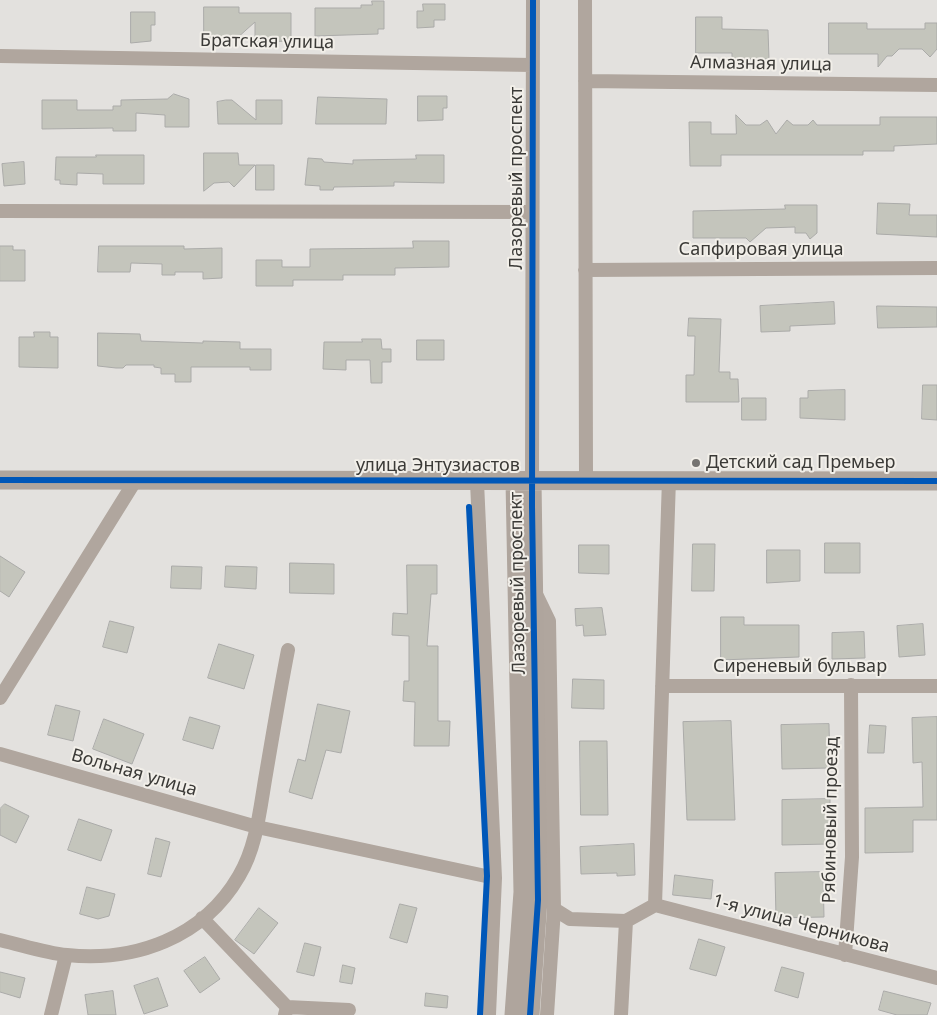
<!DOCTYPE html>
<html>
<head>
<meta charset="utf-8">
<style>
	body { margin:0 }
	canvas { display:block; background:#e3e1de }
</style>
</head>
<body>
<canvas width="937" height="1015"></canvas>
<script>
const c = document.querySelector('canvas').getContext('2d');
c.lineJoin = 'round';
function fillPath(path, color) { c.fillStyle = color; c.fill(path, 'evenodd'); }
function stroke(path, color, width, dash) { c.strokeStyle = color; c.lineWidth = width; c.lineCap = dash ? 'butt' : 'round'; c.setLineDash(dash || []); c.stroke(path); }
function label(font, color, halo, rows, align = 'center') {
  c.font = font + ' "Noto Sans",sans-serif'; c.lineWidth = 4; c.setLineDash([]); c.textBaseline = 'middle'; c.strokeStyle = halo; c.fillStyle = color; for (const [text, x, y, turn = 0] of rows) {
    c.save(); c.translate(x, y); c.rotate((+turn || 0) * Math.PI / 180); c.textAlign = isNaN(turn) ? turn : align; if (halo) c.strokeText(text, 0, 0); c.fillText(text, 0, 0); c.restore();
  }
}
const building = new Path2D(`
	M 372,1 L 384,1 L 384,29 L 378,29 L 378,34 L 315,36 L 315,8 L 361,8 L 361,5 L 372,5 Z
	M 423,4 L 445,4 L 445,20 L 434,20 L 434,27 L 417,28 L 417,11 L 423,11 Z
	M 204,7 L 239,7 L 239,13 L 291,13 L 291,41 L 255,42 L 255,22 L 236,39 L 214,37 L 204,47 Z
	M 131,12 L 155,12 L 155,25 L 151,25 L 151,41 L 131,43 Z
	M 696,17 L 722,17 L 722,29 L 768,30 L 769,59 L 732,59 L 732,53 L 696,53 Z
	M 829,23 L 867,23 L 867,29 L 925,29 L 925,23 L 937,23 L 937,49 L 930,57 L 922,49 L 899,49 L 892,56 L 887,56 L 878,67 L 878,54 L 829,54 Z
	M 174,94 L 189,99 L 189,127 L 165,127 L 165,115 L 136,113 L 136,131 L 113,131 L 113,128 L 42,129 L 42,100 L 77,100 L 77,110 L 113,110 L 113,106 L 121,106 L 121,100 L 167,99 Z
	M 418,96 L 447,96 L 447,108 L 443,108 L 443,120 L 418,121 Z
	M 318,97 L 387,99 L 386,124 L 316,124 Z
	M 226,100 L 232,100 L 256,120 L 256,100 L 282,100 L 282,124 L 218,124 L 217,102 Z
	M 736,115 L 746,125 L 760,125 L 767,120 L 776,134 L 787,120 L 793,125 L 808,125 L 813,120 L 817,125 L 880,125 L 880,117 L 937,117 L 937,144 L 894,146 L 894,151 L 863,151 L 863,155 L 721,155 L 721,166 L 690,166 L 689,122 L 711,122 L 711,134 L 736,134 Z
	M 204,153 L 238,153 L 239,165 L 255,165 L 234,187 L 229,182 L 214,183 L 204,191 Z
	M 96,155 L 144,155 L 144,184 L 103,184 L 103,174 L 77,173 L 77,185 L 60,184 L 60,180 L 55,180 L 56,157 L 96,157 Z
	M 416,155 L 444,155 L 444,183 L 394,182 L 394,186 L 334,187 L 333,190 L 320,190 L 320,186 L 305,185 L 308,158 L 322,159 L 324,162 L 353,164 L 353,160 L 416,159 Z
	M 24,162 L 25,184 L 4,186 L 2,164 Z
	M 256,165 L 274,165 L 274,190 L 256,190 Z
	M 878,203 L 910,204 L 909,215 L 937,215 L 937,237 L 877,234 Z
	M 785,205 L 817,205 L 817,233 L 810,239 L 806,233 L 795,233 L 795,227 L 766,228 L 750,242 L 746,238 L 693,238 L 693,211 L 785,209 Z
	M 413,241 L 449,241 L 449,267 L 395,268 L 395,275 L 343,275 L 343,280 L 293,280 L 293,286 L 256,286 L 256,260 L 282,260 L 282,267 L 310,267 L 310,249 L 413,248 Z
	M 0,246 L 13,246 L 13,250 L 25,250 L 25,281 L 0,281 Z
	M 99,246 L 184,246 L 184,249 L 222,248 L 222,278 L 203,279 L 203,272 L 175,272 L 175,275 L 162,275 L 162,264 L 131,263 L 130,272 L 98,272 Z
	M 834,302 L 835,324 L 790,326 L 790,331 L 761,332 L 760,306 Z
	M 877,306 L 937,307 L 937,327 L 878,328 Z
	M 689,318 L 721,319 L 719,372 L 730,372 L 730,379 L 738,379 L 739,402 L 686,402 L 686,375 L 694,375 L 695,336 L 688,336 Z
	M 34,332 L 50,332 L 50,337 L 58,337 L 58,368 L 19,367 L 19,337 L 34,337 Z
	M 98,333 L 140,334 L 141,341 L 203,343 L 203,341 L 240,342 L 240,349 L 271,349 L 271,370 L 250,370 L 250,367 L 191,367 L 191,382 L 175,382 L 175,374 L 161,374 L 161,368 L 154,367 L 154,365 L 126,365 L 123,368 L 116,368 L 98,366 Z
	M 362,339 L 381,339 L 382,349 L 391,349 L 391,362 L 382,362 L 382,383 L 371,383 L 370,360 L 346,360 L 346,370 L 323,369 L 324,342 L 362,342 Z
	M 417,340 L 444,340 L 444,360 L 417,360 Z
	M 923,385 L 937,385 L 937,420 L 922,419 Z
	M 845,390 L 845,420 L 800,418 L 800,398 L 808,398 L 808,391 Z
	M 742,398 L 766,398 L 766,420 L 742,420 Z
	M 825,543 L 860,543 L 860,573 L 825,573 Z
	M 693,544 L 715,544 L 714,591 L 692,591 Z
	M 579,545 L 609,545 L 609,574 L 579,573 Z
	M 767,550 L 800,550 L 800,581 L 767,583 Z
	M 0,556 L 25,572 L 9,597 L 0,591 Z
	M 290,563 L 334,564 L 334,594 L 290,593 Z
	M 407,565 L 437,565 L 437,594 L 431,594 L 427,646 L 438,646 L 438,721 L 450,721 L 449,746 L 414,746 L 415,702 L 403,701 L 404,681 L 409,681 L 409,636 L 392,635 L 393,613 L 407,614 Z
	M 172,566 L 202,567 L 201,589 L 171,588 Z
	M 226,566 L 257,567 L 256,589 L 225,587 Z
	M 602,608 L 606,635 L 584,636 L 583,625 L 576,626 L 575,609 Z
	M 721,617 L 744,617 L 744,625 L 799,625 L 799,657 L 721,660 Z
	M 110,621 L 134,627 L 127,653 L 103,647 Z
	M 923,624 L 925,655 L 899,657 L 897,626 Z
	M 864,632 L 865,658 L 832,659 L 832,633 Z
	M 219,644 L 254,655 L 244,689 L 208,678 Z
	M 573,679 L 604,680 L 604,709 L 572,708 Z
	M 318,704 L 350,711 L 341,753 L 326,750 L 312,799 L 289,792 L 298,759 L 305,761 Z
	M 56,705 L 80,711 L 73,741 L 48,735 Z
	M 190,717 L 220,726 L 213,749 L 183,740 Z
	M 937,717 L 937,820 L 913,820 L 913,852 L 865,853 L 865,808 L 923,807 L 922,762 L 913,763 L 912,718 Z
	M 104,719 L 144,734 L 132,764 L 93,749 Z
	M 731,721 L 735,820 L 687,820 L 683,722 Z
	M 829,724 L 830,768 L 782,769 L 781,725 Z
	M 870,725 L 886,726 L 884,753 L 868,753 Z
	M 580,741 L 607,741 L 608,815 L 581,815 Z
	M 830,799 L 830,844 L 782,845 L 782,800 Z
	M 5,804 L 29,816 L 16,843 L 0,835 L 0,809 Z
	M 79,819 L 112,830 L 101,861 L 68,850 Z
	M 156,838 L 170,842 L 161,877 L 148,874 Z
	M 634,844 L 635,875 L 617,876 L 617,873 L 581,874 L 580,847 Z
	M 823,872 L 824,917 L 776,918 L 775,873 Z
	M 675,875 L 713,880 L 711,899 L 673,895 Z
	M 87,887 L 115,894 L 109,916 L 98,919 L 80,914 Z
	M 400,904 L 417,908 L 407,943 L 390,938 Z
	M 259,908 L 278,923 L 254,954 L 235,940 Z
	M 699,939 L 725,947 L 716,976 L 690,969 Z
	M 305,943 L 321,947 L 314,976 L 297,972 Z
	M 205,957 L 220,979 L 200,993 L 184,971 Z
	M 343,965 L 355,968 L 352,984 L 340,982 Z
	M 782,967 L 804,973 L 798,998 L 775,991 Z
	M 0,972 L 25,978 L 20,998 L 0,992 Z
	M 158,978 L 168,1006 L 144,1014 L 134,986 Z
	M 113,991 L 116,1015 L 88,1015 L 85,995 Z
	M 884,991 L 931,1003 L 927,1015 L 897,1015 L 879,1010 Z
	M 426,993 L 448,996 L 447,1008 L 425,1006 Z`);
const street = new Path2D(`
	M 585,0 L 586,480
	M 0,56 L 532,65
	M 585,81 L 937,85
	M 0,211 L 532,212
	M 585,270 L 937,268
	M 532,481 L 533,0
	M 477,482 L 495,878 L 489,1015
	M 535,592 L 549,621 L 554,909 L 547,1015
	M 662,686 L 937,686
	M 0,698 L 135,481
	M 0,754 L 257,827 L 495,878
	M 655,905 L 669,479
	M 655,905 L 937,978
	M 554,909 L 570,919 L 626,921 L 655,905
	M 202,918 L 287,1007 L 285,1015
	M 0,940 C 22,945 45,953 67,955 C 135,962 203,938 239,876 C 257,846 260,808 266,774 C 273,733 280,691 288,650
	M 845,955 L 852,857 L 851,685
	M 287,1007 L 349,1010
	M 51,1015 L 66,955
	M 621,1015 L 626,921`);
const secondary = new Path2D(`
	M 0,480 L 937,481
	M 514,1015 L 523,892 L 515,481
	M 530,1015 L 538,900 L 532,481`);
const cycleway = new Path2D(`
	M 0,480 L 937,481
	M 469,507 L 487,876 L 480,1015
	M 530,1015 L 538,900 L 532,506 L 533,0`);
const markers = [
	[696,463,5,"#767471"]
];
const streetNames = [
	["Братская улица",267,42,1],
	["Алмазная улица",761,64,1],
	["Лазоревый проспект",517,178,-90],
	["Сапфировая улица",761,250],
	["улица Энтузиастов",438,466],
	["Лазоревый проспект",518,583,-91],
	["Сиреневый бульвар",800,667],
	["Вольная улица",134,773,16],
	["Рябиновый проезд",831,820,-89],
	["1-я улица Черникова",801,924,15]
];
const poiNames = [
	["Детский сад Премьер",706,463]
];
fillPath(building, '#c4c5bc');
stroke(building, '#ababa9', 1);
stroke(street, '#b0a69e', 14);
stroke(secondary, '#afa59d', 19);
stroke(cycleway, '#0057b8', 6);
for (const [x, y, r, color] of markers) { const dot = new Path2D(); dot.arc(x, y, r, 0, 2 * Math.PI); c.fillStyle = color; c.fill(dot); stroke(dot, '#f2efe9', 2); }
label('18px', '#3b3a37', '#f2efe9', streetNames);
label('18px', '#3b3a37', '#f2efe9', poiNames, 'left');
</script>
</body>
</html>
